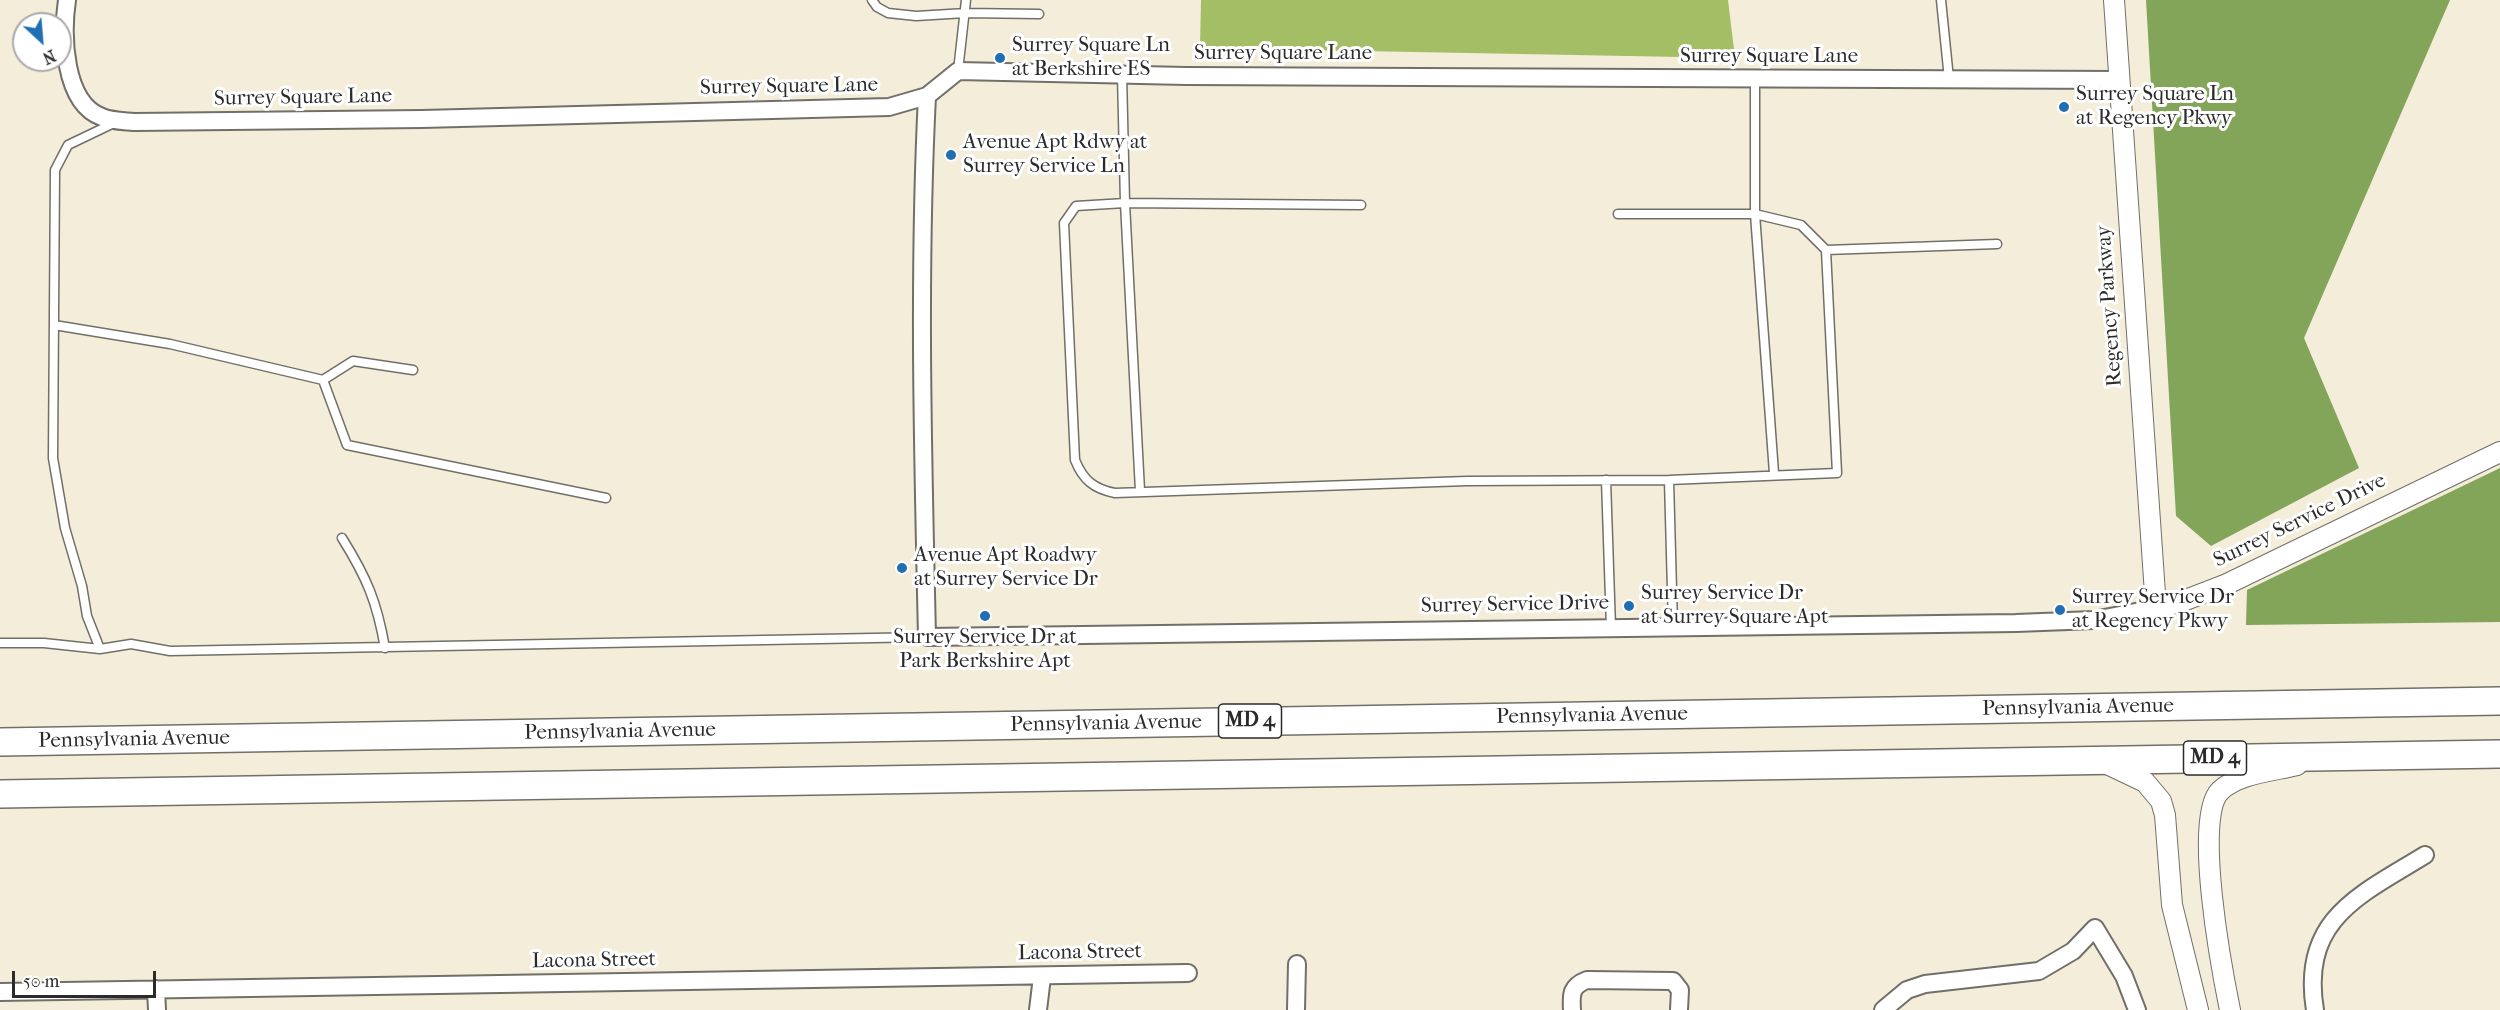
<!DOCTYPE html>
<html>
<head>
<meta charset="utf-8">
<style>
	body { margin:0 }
	#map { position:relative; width:2500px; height:1010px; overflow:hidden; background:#f3edd9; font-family:"IM FELL French Canon",serif }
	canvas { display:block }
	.north { position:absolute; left:12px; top:12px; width:60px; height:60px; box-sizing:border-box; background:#fff; border:2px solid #aaa; border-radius:50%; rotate:154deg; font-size:16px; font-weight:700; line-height:24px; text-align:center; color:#2b2b2b }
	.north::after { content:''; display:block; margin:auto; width:21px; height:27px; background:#1f6fb2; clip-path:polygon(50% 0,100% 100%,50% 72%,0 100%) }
	.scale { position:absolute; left:12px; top:971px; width:144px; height:27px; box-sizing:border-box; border:3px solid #2b2b2b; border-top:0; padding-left:8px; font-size:18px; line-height:21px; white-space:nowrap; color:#2b2b2b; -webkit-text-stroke:4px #fff; paint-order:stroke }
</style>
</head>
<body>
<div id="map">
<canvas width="2500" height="1010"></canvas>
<div class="north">N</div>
<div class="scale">50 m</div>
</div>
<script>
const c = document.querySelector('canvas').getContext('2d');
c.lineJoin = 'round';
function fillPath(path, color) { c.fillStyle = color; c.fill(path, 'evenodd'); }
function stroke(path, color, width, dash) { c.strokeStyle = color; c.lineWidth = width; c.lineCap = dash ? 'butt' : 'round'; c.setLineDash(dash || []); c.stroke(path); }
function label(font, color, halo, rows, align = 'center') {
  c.font = font + ' "IM FELL French Canon",serif'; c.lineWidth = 6; c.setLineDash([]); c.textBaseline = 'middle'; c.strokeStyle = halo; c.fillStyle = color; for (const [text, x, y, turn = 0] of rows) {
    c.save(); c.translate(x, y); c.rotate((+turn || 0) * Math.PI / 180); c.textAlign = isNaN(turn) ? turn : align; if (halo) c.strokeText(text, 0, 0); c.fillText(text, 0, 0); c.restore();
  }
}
const green = new Path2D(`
	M 1201,0 L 1728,0 L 1735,58 L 1200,48 Z`);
const forest = new Path2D(`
	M 2146,0 L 2450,0 L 2304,338 L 2359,468 L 2211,546 L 2176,516 Z
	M 2500,468 L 2500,622 L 2246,625 L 2247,590 Z`);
const service = new Path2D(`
	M 872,0 L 877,7 L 888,13 L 916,16 L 966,13 L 1039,14
	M 1941,0 L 1949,79
	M 958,71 L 966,0
	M 1122,74 L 1125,203 L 1140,491
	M 1755,80 L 1755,214 L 1774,473
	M 114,123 L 68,145 L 55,170 L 53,458 L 65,528 L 82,586 L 87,616 L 100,649 L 131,644 L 170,651 L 927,637
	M 1361,205 L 1125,203 L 1076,206 L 1064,223 L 1075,460 C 1083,480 1094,489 1115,493 L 1467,481 L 1669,480 L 1837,473 L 1826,250
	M 1618,214 L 1755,214 L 1801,225 L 1826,250 L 1997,244
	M 54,325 L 170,344 L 323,380 L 353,361 L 413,370
	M 323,380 L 347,445 L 606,498
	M 1606,480 L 1611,628
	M 1669,480 L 1673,627
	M 342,538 C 367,578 377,602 385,648
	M 0,643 L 44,643 L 100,649`);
const minor = new Path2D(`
	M 67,0 C 62,34 63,103 102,117 C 111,121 124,121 134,122 L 422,119 L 889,107 L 927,96 L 958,71 L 1186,76 L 2119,80
	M 927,96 C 918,276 923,456 927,637 L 2016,623 L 2094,620 L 2156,608
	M 156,989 L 157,1010
	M 0,992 L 1188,973
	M 1038,1010 L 1042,977
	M 1296,1010 L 1297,964
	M 1572,1010 C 1571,994 1571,986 1587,980 L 1673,981 L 1680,990 L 1679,1010
	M 1883,1010 L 1907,990 L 1925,984 L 2039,971 L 2073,951 L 2095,928 L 2124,976 L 2137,1010
	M 2315,1010 C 2300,919 2360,895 2425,855`);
const tertiary = new Path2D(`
	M 2114,0 L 2156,608 L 2183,601 L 2227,584 L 2500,452
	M 2103,762 L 2145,782 L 2161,801 L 2165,815 L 2172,905 L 2198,1010
	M 2230,1010 C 2222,971 2193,817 2220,791 C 2238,773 2274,771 2297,765`);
const trunk = new Path2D(`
	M 0,742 L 2500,701
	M 0,794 L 2500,754`);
const markers = [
	[1000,58,6,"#1f6fb2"],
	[2064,107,6,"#1f6fb2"],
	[951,155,6,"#1f6fb2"],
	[902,568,6,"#1f6fb2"],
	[1629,606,6,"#1f6fb2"],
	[2060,610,6,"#1f6fb2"],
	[985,616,6,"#1f6fb2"]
];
const shields = [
	[1250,721,63],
	[2215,758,63]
];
const shieldNames = [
	["MD 4",1250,721],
	["MD 4",2215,758]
];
const poiNames = [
	["Surrey Square Ln",1012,46],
	["at Berkshire ES",1012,70],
	["Surrey Square Ln",2076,95],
	["at Regency Pkwy",2076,119],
	["Avenue Apt Rdwy at",963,143],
	["Surrey Service Ln",963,167],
	["Avenue Apt Roadwy",914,556],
	["at Surrey Service Dr",914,580],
	["Surrey Service Dr",1641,594],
	["at Surrey Square Apt",1641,618],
	["Surrey Service Dr",2072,598],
	["at Regency Pkwy",2072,622],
	["Surrey Service Dr at",985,638,"center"],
	["Park Berkshire Apt",985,662,"center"]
];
const streetNames = [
	["Surrey Square Lane",1283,54],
	["Surrey Square Lane",1769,57],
	["Surrey Square Lane",789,87,-1],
	["Surrey Square Lane",303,98,-1],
	["Regency Parkway",2110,306,-94],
	["Surrey Service Drive",2300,521,-26],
	["Surrey Service Drive",1515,605,-1],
	["Pennsylvania Avenue",2078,708,-1],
	["Pennsylvania Avenue",1592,716,-1],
	["Pennsylvania Avenue",1106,724,-1],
	["Pennsylvania Avenue",620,732,-1],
	["Pennsylvania Avenue",134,740,-1],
	["Lacona Street",1080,953,-1],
	["Lacona Street",594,961,-1]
];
fillPath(green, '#a3be65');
fillPath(forest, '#82a55a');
stroke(service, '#716f68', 11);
stroke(minor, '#716f68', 20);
stroke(tertiary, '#716f68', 22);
stroke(trunk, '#716f68', 30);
stroke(service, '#fff', 8);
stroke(minor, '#fff', 16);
stroke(tertiary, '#fff', 20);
stroke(trunk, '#fff', 27);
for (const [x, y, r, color] of markers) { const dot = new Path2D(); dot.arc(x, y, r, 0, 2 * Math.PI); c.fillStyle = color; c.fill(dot); stroke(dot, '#fff', 2); }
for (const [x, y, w] of shields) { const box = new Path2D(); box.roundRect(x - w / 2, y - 17, w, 34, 4.5); c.fillStyle = '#fff'; c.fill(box); stroke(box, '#2b2b2b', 1.5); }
label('bold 20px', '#2b2b2b', null, shieldNames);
label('21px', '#2b2b2b', '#fff', poiNames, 'left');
label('21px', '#2b2b2b', '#fff', streetNames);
</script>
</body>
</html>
